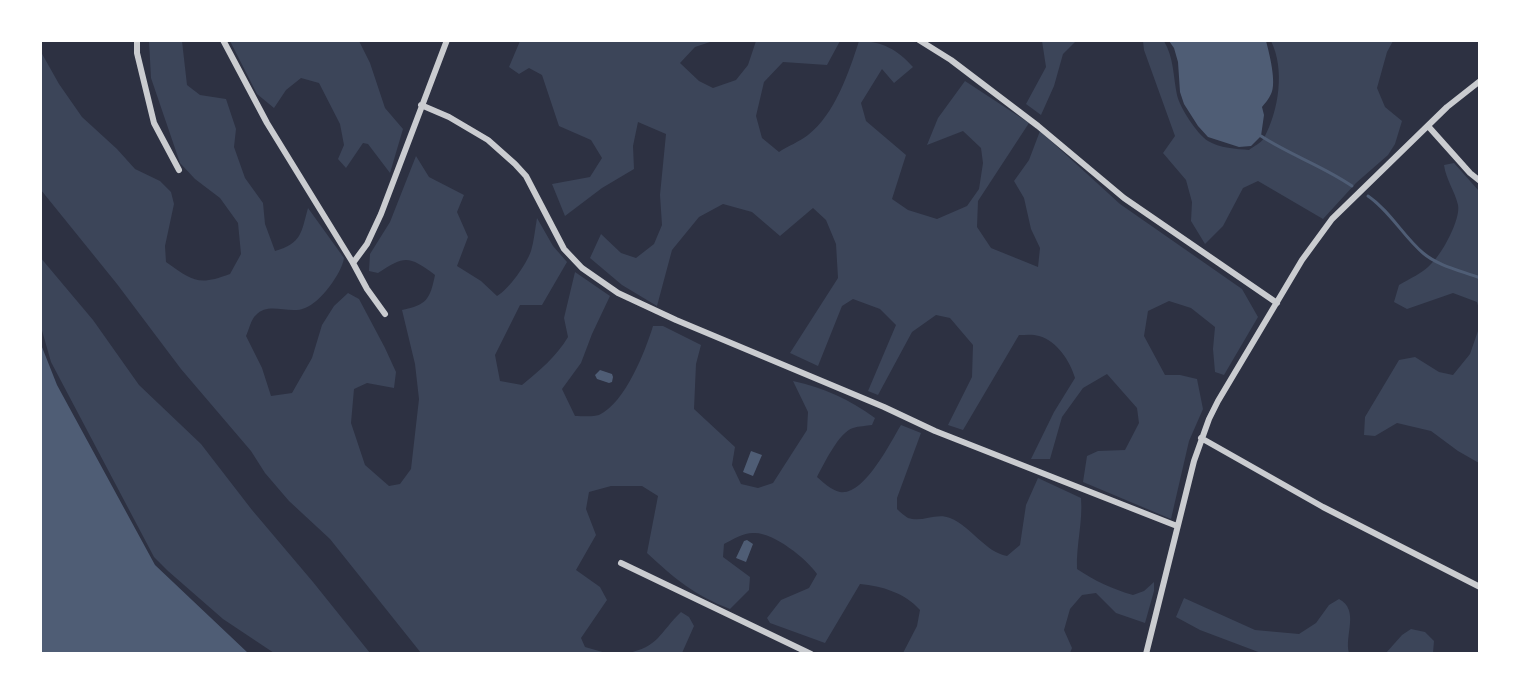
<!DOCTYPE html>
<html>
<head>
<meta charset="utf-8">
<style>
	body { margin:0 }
	#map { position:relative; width:1520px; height:694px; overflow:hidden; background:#2d3142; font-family:"Space Grotesk",sans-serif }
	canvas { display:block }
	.frame { position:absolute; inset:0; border:42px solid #fff; pointer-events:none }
</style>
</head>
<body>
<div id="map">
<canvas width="1520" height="694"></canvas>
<div class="frame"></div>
</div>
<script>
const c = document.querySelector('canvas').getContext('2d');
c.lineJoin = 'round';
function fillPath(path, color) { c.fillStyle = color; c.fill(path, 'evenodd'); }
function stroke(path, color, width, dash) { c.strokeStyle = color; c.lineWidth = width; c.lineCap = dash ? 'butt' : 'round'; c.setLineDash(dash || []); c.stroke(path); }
const green = new Path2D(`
	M 587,40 L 713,41 L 695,47 L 680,63 L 699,81 L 713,88 L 736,80 L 748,65 L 756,41 L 840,41 L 827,65 L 783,62 L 764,82 L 756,116 L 762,138 L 779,152 C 788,146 799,142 808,135 C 835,114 849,72 859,41 C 882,41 898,50 913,67 L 894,83 L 882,69 L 861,103 L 866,121 L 906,155 L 892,199 L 908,210 L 937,219 L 967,206 L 979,189 L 983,163 L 981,148 L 963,131 L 927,145 L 938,118 L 965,81 L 1029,123 L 978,201 L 977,227 L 991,248 L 1038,267 L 1040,248 L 1031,229 L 1024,198 L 1014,181 L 1029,160 L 1040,131 L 1120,204 L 1242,289 L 1258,317 L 1224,375 L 1215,372 L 1213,349 L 1215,327 L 1191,308 L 1169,301 L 1148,311 L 1144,336 L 1165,375 L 1180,375 L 1197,379 L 1203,409 L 1189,441 L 1171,519 L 1083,482 L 1087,456 L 1098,451 L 1125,450 L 1139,423 L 1137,408 L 1107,374 L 1083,388 L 1062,417 L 1050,459 L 1031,459 L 1054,412 L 1075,378 C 1070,361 1057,341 1039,336 C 1033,334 1025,335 1019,335 L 963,430 L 948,425 L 972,377 L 973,345 L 950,318 L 936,315 L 912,332 L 878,395 L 868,391 L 896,325 L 880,309 L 853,299 L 842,306 L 818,366 L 790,353 L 838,278 L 836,244 L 826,220 L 813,208 L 780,236 L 752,212 L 723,204 L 699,217 L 672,250 L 657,306 L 622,285 L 590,258 L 601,234 L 621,253 L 636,258 L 654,244 L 662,225 L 660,195 L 666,134 L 638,122 L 633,146 L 634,169 L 602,188 L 565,216 L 552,184 L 590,177 L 602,158 L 591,140 L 559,126 L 542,75 L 529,68 L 519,74 L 509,67 L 520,41 Z
	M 149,41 L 182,41 L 187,85 L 200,95 L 226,99 L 236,129 L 234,147 L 245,178 L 263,203 L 265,224 L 275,251 C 302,243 301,233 308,208 L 344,258 C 342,273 320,303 305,308 C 289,315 269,301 256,315 C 251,319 249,330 246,336 L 262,368 L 271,396 L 292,393 L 312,358 L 322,325 L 334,306 L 348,293 L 359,299 L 385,348 L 396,372 L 394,388 L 367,383 L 354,389 L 351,423 L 365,465 L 389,486 L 400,484 L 411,469 L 419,399 L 415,364 L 402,310 C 427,305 430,299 435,275 C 408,255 405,256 378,273 L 369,271 L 370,254 L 390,222 L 416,156 L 429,177 L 464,195 L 457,212 L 468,237 L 457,266 L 481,281 L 497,296 C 509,289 526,265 531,251 C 534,241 535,229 537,218 L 553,246 L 567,262 L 542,305 L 520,305 L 495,355 L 500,381 L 522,385 C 540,370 556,357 568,337 L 564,318 L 575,272 L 610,296 L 592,334 L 581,363 L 562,389 L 575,416 C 582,416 593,417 599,415 C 625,403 645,352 653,326 L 663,326 L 701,345 L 696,364 L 694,409 L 735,447 L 732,465 L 741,484 L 758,488 L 773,483 L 807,430 L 808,412 L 793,381 C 824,388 849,399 875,418 L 872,425 C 866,426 859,426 853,428 C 839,432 824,464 817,477 C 823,482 831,490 840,492 C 864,496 890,443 901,425 L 921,433 L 897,498 L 897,509 C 900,512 905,516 908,518 C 922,523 936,512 950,518 C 972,527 985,552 1007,556 L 1020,545 L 1026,505 L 1038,478 L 1081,498 C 1083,522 1076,545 1077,569 C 1095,581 1112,589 1133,595 L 1144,591 L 1154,582 L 1154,591 L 1145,623 L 1116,613 L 1096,593 L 1082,595 L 1070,609 L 1064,630 L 1072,648 L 1070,653 L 903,653 L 917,626 L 920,610 C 905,593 882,586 860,584 L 825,643 L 770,623 L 767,618 L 781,600 L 809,588 L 817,574 C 807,559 774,533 755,533 C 745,532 733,539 724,544 L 723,557 L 750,577 L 749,590 L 730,609 C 694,595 675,579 647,553 L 658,496 L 642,486 L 611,486 L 589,492 L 586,509 L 596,535 L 576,570 L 600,587 L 607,600 L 581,638 L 585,647 L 606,653 L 421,653 L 330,539 L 289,501 L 265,473 L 251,451 L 181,369 L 117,284 L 41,190 L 41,52 L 59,84 L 82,117 L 117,149 L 135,169 L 160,181 L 171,192 L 174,204 L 165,246 L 166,262 C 193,281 198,286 230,274 L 241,254 L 238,223 L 220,198 L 195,179 L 180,163 L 151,78 Z
	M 230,41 L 359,41 L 370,63 L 385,108 L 403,129 L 390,173 L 368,144 L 363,143 L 346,168 L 338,159 L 344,145 L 340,124 L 319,83 L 301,78 L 286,90 L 274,108 L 257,94 Z
	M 1042,41 L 1076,41 L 1063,54 L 1054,86 L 1041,115 L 1026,104 L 1046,67 Z
	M 1143,41 L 1164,41 C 1174,58 1173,76 1177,95 C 1180,108 1197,134 1208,141 C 1219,148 1237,149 1249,150 C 1254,146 1261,143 1264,138 C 1279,110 1285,69 1271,41 L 1393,41 L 1387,52 L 1377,88 L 1385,107 L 1402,121 L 1395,144 L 1388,155 L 1356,183 L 1323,219 L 1258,181 L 1243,188 L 1223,226 L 1205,244 L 1191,221 L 1192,202 L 1186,180 L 1163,153 L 1175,136 L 1144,50 Z
	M 1454,163 L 1479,191 L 1479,309 L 1477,302 L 1453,293 L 1407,309 L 1394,302 L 1399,285 C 1409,279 1423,273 1431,264 C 1442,254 1461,219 1458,205 C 1455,191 1446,180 1444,165 Z
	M 40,257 L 93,320 L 139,385 L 201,444 L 252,510 L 313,582 L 370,653 L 274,653 L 223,619 L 168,571 L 154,557 L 51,362 L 41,327 Z
	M 1479,328 L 1479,463 L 1458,451 L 1431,431 L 1397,423 L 1375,436 L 1364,435 L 1365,417 L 1399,360 L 1415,357 L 1439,372 L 1453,375 L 1470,354 Z
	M 1184,598 L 1255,630 L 1299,634 L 1316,623 L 1329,605 L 1339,599 C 1360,610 1344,636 1349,653 L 1261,653 L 1200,630 L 1176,617 Z
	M 681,612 L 689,617 L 694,626 L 682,653 L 627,653 C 658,648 660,632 681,612 Z
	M 1411,629 L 1425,632 L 1434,641 L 1433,653 L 1386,653 L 1402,635 Z`);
const water = new Path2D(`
	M 1169,41 L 1266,41 C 1269,52 1277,83 1271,94 C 1269,99 1265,103 1262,107 L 1264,115 L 1261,136 L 1251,146 L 1239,147 L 1208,137 L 1198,126 L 1184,104 L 1180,92 L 1178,62 L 1174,48 Z
	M 40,342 L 57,385 L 155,565 L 248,653 L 41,653 Z
	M 600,370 L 612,374 L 613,377 L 612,382 L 609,383 L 597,379 L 595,375 Z
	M 751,451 L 762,455 L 753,476 L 743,472 Z
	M 747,540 L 753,544 L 746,562 L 736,558 L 744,541 Z`);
const stream = new Path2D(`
	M 1261,136 C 1290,155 1323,166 1352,186
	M 1368,196 C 1390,211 1403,236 1423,253 C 1438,266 1462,271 1480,278`);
const minor = new Path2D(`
	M 137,40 L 137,53 L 154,123 L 179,170
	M 223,40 L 267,123 L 353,263 L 367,289 L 385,314
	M 919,40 L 951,60 L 1038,126 L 1124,198 L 1277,303
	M 421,105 L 449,117 L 488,140 L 515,164 L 526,176 L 564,249 L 582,268 L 618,293 L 676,320 L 884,407 L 935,431 L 1177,526
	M 1428,126 L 1470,173 L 1480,181
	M 353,263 L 367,244 L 381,214 L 447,40
	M 1201,438 L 1323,507 L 1480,587
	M 621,563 L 811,654
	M 1146,654 L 1194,461 L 1209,419 L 1218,401 L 1302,260 L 1332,219 L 1447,107 L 1480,81`);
fillPath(green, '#3c4559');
fillPath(water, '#4f5d75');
stroke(stream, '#4f5d75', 3);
stroke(minor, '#caccd0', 6);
</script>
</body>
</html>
